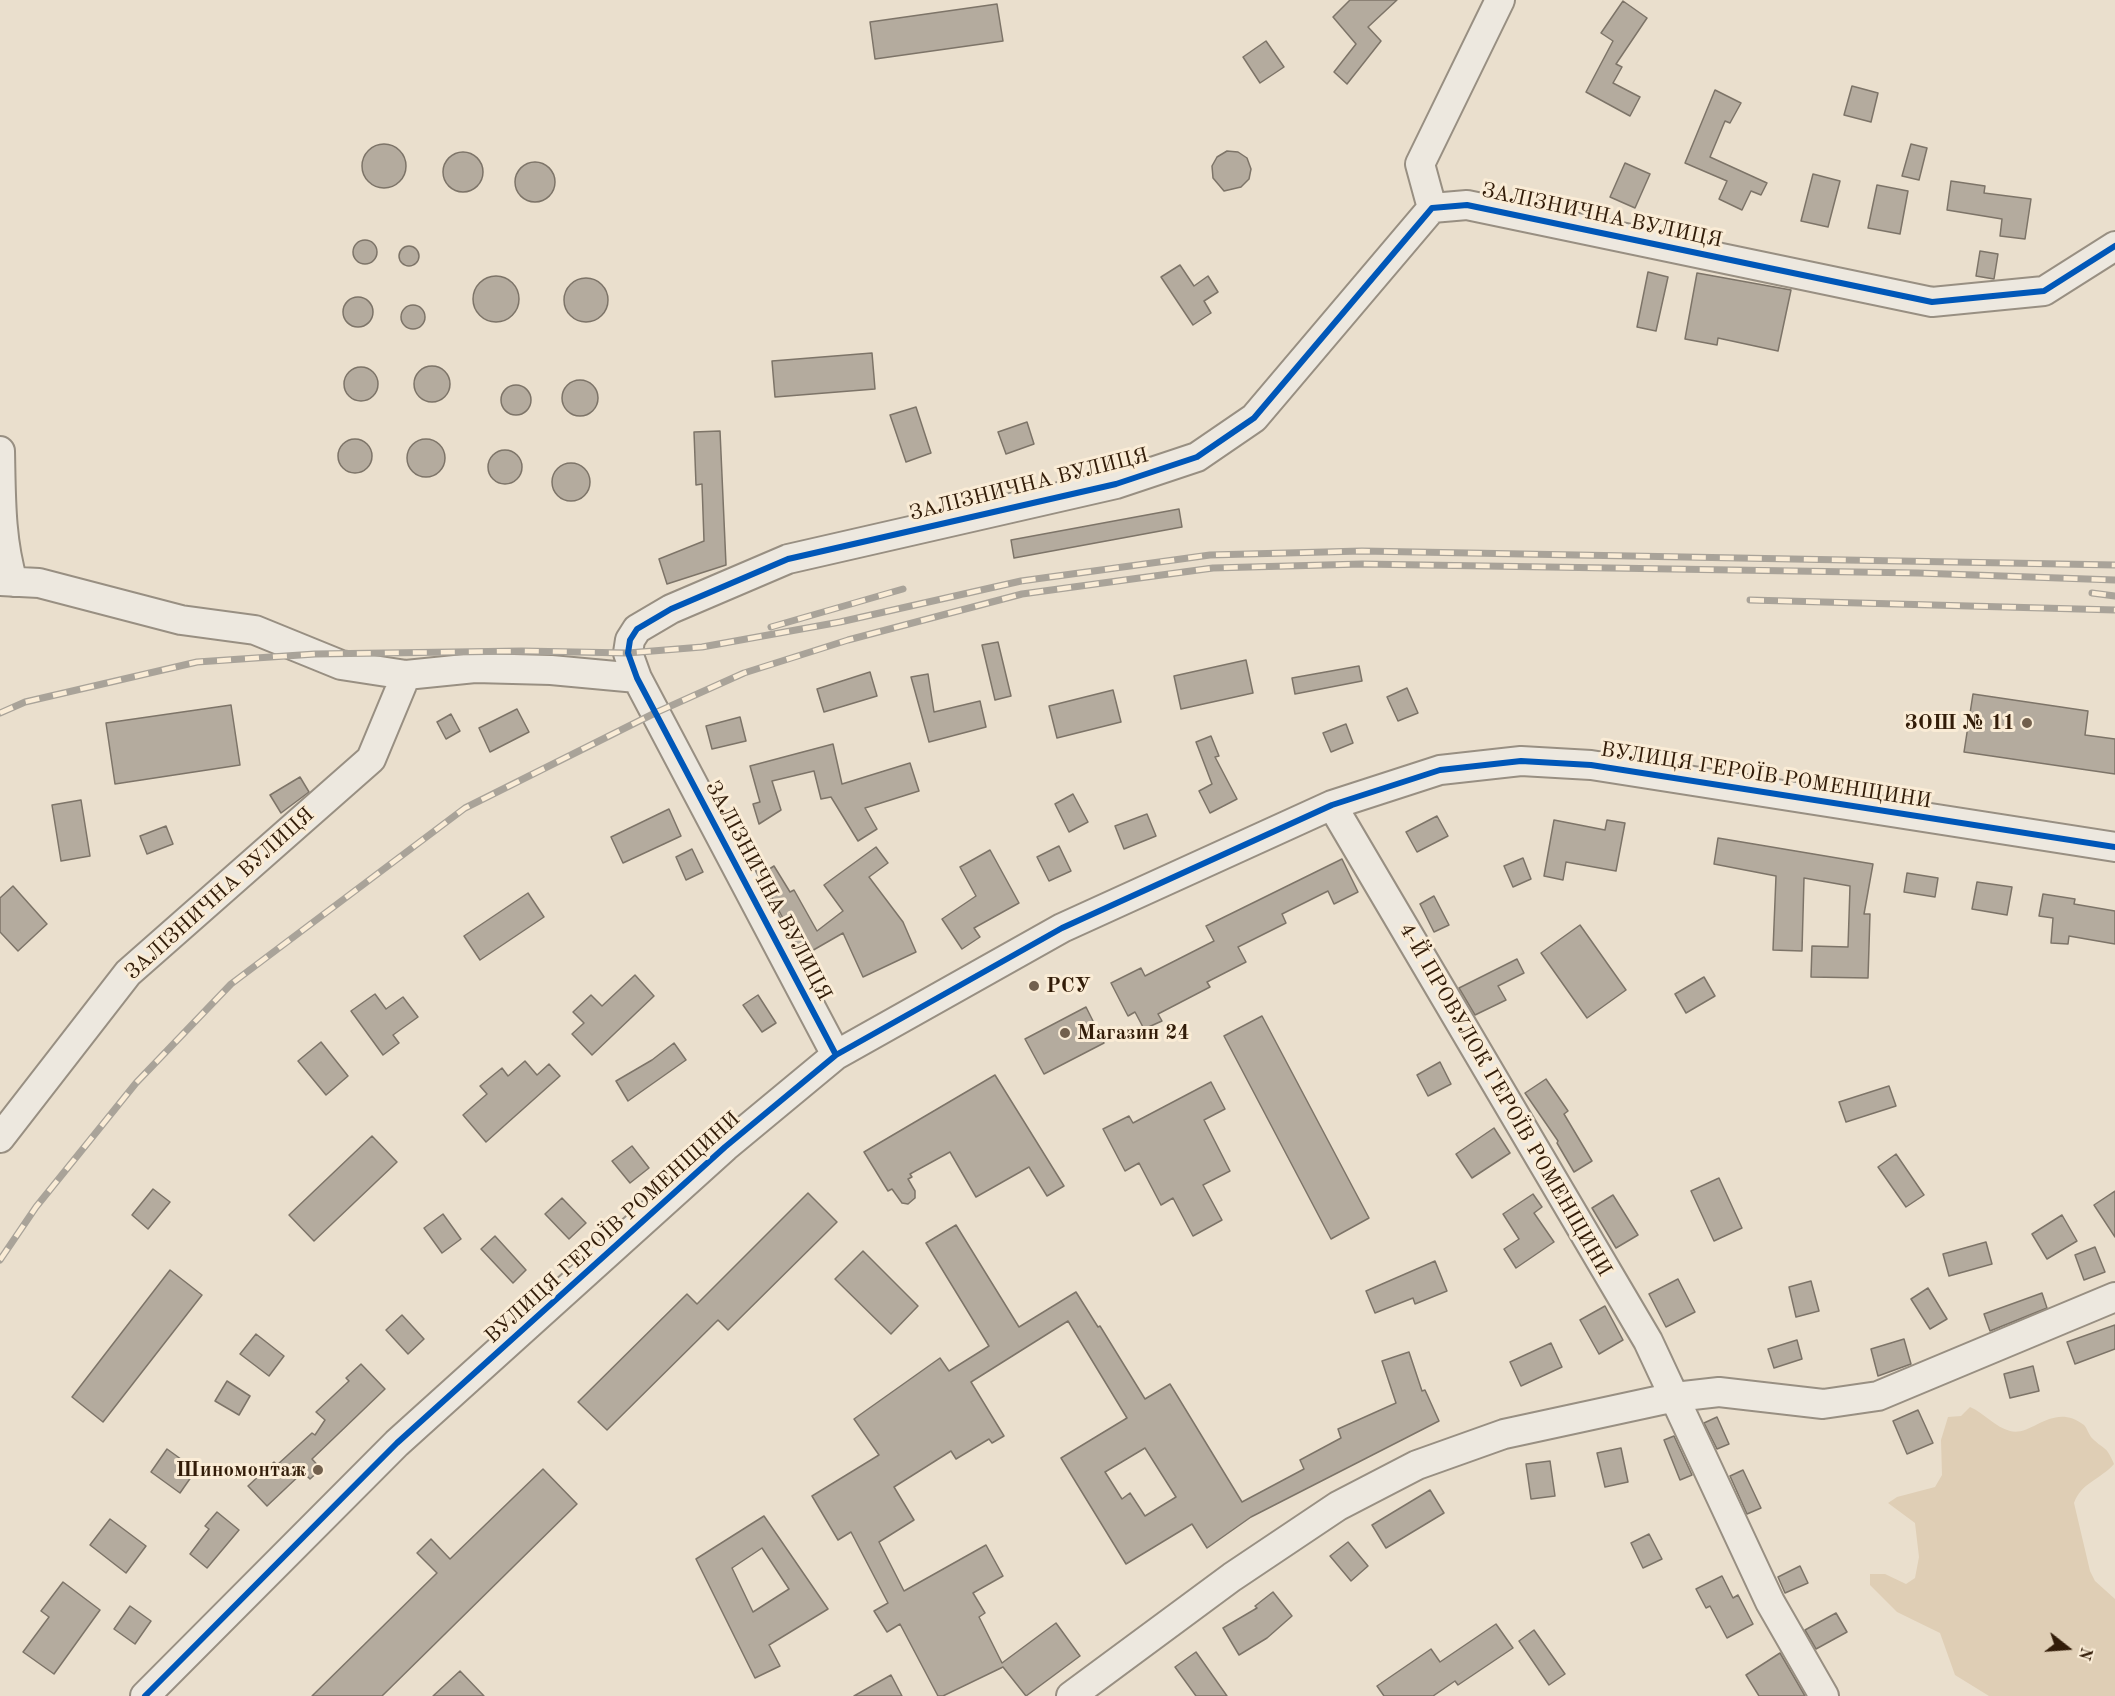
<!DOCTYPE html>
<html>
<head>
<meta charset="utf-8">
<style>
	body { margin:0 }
	#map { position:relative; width:2115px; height:1696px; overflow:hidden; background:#eadfcd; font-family:"Old Standard TT",serif }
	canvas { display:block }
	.north { position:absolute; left:2037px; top:1618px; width:60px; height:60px; -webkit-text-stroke:4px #faecd6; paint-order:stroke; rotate:107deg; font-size:16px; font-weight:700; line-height:24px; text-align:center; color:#321c08 }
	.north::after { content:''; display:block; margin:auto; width:21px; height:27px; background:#321c08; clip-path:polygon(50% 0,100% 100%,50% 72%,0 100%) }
</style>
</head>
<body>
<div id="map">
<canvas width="2115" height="1696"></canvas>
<div class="north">N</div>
</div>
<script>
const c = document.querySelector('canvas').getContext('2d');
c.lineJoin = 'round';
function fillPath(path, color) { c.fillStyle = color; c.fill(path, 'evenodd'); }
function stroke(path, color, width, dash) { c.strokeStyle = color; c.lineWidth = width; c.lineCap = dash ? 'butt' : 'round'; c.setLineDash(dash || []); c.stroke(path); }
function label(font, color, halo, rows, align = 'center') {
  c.font = font + ' "Old Standard TT",serif'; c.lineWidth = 6; c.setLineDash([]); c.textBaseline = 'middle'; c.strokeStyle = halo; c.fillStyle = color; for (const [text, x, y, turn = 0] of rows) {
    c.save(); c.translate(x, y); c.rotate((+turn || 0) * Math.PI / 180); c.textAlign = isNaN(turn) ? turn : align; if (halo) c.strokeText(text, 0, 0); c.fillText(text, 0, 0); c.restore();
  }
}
const green = new Path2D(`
	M 1970,1407 C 1984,1413 1995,1427 2010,1431 C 2032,1437 2053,1401 2084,1425 C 2087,1428 2088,1433 2091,1437 C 2103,1450 2106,1444 2114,1464 C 2101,1479 2081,1483 2074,1503 L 2090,1571 L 2095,1581 L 2115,1599 L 2115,1696 L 1989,1696 L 1955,1675 L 1940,1633 L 1897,1612 L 1870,1585 L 1870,1574 L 1885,1574 L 1906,1584 L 1915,1578 L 1919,1557 L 1915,1523 L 1888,1503 L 1897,1497 L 1935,1487 L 1942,1475 L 1941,1440 L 1948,1417 L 1961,1416 Z`);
const building = new Path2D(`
	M 1350,0 L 1397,0 L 1368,27 L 1381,41 L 1347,84 L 1334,72 L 1356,44 L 1333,17 Z
	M 1623,1 L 1647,18 L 1616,64 L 1622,67 L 1613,83 L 1640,97 L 1630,116 L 1586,92 L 1613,41 L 1601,33 Z
	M 997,4 L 1003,41 L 875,59 L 870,22 Z
	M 1266,41 L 1284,67 L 1260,83 L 1243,57 Z
	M 1852,86 L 1878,93 L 1871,122 L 1844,115 Z
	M 1715,90 L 1741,103 L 1730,123 L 1725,121 L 1710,157 L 1767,183 L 1761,195 L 1751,191 L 1742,210 L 1719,199 L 1727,181 L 1685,163 Z
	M 1911,144 L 1927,148 L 1919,180 L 1902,176 Z
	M362 166a22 22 0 1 1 44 0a22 22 0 1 1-44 0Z
	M 1227,151 L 1238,152 L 1247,158 L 1251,169 L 1249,179 L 1241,187 L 1224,191 L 1213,178 L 1212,166 L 1217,157 Z
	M443 172a20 20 0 1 1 40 0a20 20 0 1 1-40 0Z
	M515 182a20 20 0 1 1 40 0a20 20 0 1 1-40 0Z
	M 1625,163 L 1650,174 L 1635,208 L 1610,197 Z
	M 1813,174 L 1840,181 L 1828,227 L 1801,221 Z
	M 1951,181 L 1985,186 L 1984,193 L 2031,199 L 2025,239 L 2000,236 L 2002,219 L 1947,210 Z
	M 1877,185 L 1908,191 L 1900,234 L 1868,228 Z
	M353 252a12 12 0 1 1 24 0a12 12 0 1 1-24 0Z
	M399 256a10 10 0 1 1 20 0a10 10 0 1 1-20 0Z
	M 1980,251 L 1998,254 L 1994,279 L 1976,276 Z
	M 1180,265 L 1194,286 L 1208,276 L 1218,292 L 1204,301 L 1211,313 L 1193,325 L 1161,277 Z
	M 1648,272 L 1668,277 L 1656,331 L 1637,327 Z
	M 1697,273 L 1791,290 L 1778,351 L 1718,338 L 1717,345 L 1685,339 Z
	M473 299a23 23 0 1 1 46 0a23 23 0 1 1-46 0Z
	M564 300a22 22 0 1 1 44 0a22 22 0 1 1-44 0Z
	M343 312a15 15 0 1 1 30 0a15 15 0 1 1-30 0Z
	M401 317a12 12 0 1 1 24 0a12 12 0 1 1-24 0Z
	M 872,353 L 875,389 L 775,397 L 772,361 Z
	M414 384a18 18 0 1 1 36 0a18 18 0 1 1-36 0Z
	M344 384a17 17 0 1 1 34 0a17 17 0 1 1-34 0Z
	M562 398a18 18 0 1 1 36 0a18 18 0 1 1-36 0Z
	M501 400a15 15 0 1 1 30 0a15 15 0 1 1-30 0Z
	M 916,407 L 931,453 L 906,462 L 890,415 Z
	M 1027,422 L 1034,444 L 1006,454 L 998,432 Z
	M 720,431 L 726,565 L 667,584 L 659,559 L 704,541 L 702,484 L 696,485 L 694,432 Z
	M338 456a17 17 0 1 1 34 0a17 17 0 1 1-34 0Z
	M407 458a19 19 0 1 1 38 0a19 19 0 1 1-38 0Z
	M488 467a17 17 0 1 1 34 0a17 17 0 1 1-34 0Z
	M552 482a19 19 0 1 1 38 0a19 19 0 1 1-38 0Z
	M 1179,509 L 1182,527 L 1014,558 L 1011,540 Z
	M 998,642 L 1011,696 L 995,700 L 982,645 Z
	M 1246,660 L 1253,693 L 1181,709 L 1174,676 Z
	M 1359,666 L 1362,681 L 1295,694 L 1292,678 Z
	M 870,672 L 877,696 L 824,712 L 817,689 Z
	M 928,674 L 934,712 L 980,701 L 986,727 L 929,742 L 911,677 Z
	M 1407,688 L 1418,713 L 1398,721 L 1387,697 Z
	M 1113,690 L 1121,722 L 1057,738 L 1049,706 Z
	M 1973,694 L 2088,711 L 2085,735 L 2115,739 L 2115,774 L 1964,752 Z
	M 231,705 L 240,765 L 115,784 L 106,723 Z
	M 517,709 L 529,732 L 490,752 L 479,728 Z
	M 451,714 L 460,731 L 446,739 L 437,722 Z
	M 740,717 L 746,741 L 712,749 L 706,726 Z
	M 1346,724 L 1353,743 L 1331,752 L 1323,733 Z
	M 1211,736 L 1219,756 L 1215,757 L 1237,799 L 1210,813 L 1199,791 L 1212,784 L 1196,742 Z
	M 833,744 L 842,784 L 910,763 L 919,791 L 865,808 L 877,829 L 858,841 L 831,797 L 821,799 L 814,771 L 772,781 L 781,810 L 759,824 L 753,804 L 760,802 L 750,766 Z
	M 300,777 L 309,792 L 281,813 L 270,795 Z
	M 1073,794 L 1088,822 L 1069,832 L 1055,804 Z
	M 81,800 L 90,856 L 61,861 L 52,805 Z
	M 669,809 L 681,836 L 623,863 L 611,837 Z
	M 1147,814 L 1156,836 L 1124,849 L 1115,826 Z
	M 1437,816 L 1448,836 L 1417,852 L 1406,832 Z
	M 1554,820 L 1605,830 L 1607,820 L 1625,823 L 1616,871 L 1566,862 L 1563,880 L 1544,876 Z
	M 166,826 L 173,844 L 147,854 L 140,836 Z
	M 1718,838 L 1873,864 L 1864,914 L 1870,914 L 1868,978 L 1811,977 L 1812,946 L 1848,947 L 1850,886 L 1804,878 L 1802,951 L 1773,950 L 1776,876 L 1714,864 Z
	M 1059,846 L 1071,871 L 1049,881 L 1037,857 Z
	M 876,847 L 888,863 L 869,877 L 903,922 L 916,952 L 863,977 L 843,933 L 803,956 L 760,875 L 774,866 L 790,892 L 794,890 L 817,931 L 843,911 L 824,885 Z
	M 692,849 L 703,872 L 686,880 L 676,857 Z
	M 990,850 L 1019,903 L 974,928 L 980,937 L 962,949 L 942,919 L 976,896 L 960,867 Z
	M 1523,858 L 1531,879 L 1513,887 L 1504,866 Z
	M 1342,859 L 1358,892 L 1334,904 L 1328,891 L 1282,914 L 1286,923 L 1238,947 L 1246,962 L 1207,982 L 1210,987 L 1158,1014 L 1162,1021 L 1144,1029 L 1135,1012 L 1128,1016 L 1111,983 L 1141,968 L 1145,976 L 1214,941 L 1206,926 Z
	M 1907,873 L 1938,878 L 1935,897 L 1904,892 Z
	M 1977,882 L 2012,887 L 2007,915 L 1972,909 Z
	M 13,886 L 47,924 L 18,951 L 0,932 L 0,898 Z
	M 528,893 L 544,917 L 480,960 L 464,936 Z
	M 2043,894 L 2075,899 L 2074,904 L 2115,911 L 2115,944 L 2069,936 L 2068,944 L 2051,943 L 2053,918 L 2039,916 Z
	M 1434,896 L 1449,925 L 1434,932 L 1420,904 Z
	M 1580,925 L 1626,990 L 1587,1018 L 1541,953 Z
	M 1517,959 L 1524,973 L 1498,986 L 1506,1000 L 1475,1015 L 1459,988 Z
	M 635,975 L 654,996 L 592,1055 L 572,1034 L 584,1023 L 573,1012 L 591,995 L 602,1006 Z
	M 1704,977 L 1715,996 L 1686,1013 L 1675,994 Z
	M 375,994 L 386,1009 L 403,997 L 418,1017 L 393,1035 L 399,1043 L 383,1055 L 351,1011 Z
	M 758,995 L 776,1023 L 762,1032 L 743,1005 Z
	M 1086,1007 L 1104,1043 L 1044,1074 L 1025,1039 Z
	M 1262,1016 L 1369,1218 L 1331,1239 L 1224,1036 Z
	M 321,1042 L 348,1076 L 326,1095 L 298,1061 Z
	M 674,1043 L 686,1060 L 628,1101 L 616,1081 L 652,1060 Z
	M 525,1061 L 537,1075 L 549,1064 L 560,1076 L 486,1142 L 463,1115 L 487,1094 L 480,1086 L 502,1068 L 508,1076 Z
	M 1440,1062 L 1451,1084 L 1428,1096 L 1417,1075 Z
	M 995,1075 L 1064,1186 L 1047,1196 L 1029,1167 L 976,1197 L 950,1152 L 910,1174 L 912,1177 L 908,1179 L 915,1191 L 915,1198 L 908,1204 L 902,1203 L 892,1189 L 888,1191 L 864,1152 Z
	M 1546,1079 L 1568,1111 L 1564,1114 L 1592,1161 L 1574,1172 L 1557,1143 L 1558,1141 L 1525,1093 Z
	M 1211,1082 L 1225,1109 L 1204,1120 L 1230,1171 L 1203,1185 L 1222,1220 L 1193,1236 L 1173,1198 L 1161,1205 L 1139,1163 L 1125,1171 L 1103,1129 L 1129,1116 L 1133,1123 Z
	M 1889,1086 L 1896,1106 L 1846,1122 L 1839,1102 Z
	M 1494,1128 L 1510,1153 L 1472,1178 L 1456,1154 Z
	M 372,1136 L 397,1162 L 314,1241 L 289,1215 Z
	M 632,1146 L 649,1168 L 630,1183 L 612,1161 Z
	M 1896,1154 L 1924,1195 L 1906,1207 L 1878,1167 Z
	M 1719,1178 L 1742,1228 L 1714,1241 L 1691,1191 Z
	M 153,1189 L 170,1202 L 148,1229 L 132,1215 Z
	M 2115,1191 L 2115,1237 L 2094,1205 Z
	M 808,1193 L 837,1222 L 728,1330 L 718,1320 L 607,1430 L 578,1402 L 687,1294 L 697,1304 Z
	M 1533,1194 L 1542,1207 L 1534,1213 L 1554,1242 L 1516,1268 L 1504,1249 L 1519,1239 L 1503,1214 Z
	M 1613,1195 L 1638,1235 L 1616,1248 L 1592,1208 Z
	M 562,1198 L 586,1223 L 569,1239 L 545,1214 Z
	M 443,1214 L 461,1239 L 442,1253 L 424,1228 Z
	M 2062,1215 L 2077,1241 L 2047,1259 L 2032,1234 Z
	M 956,1225 L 1019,1327 L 1076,1292 L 1098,1327 L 1100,1326 L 1145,1399 L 1170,1384 L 1242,1502 L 1304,1469 L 1300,1460 L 1341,1438 L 1338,1429 L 1396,1403 L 1382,1361 L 1409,1352 L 1422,1391 L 1425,1390 L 1439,1421 L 1251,1517 L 1207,1548 L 1192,1524 L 1126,1564 L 1061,1458 L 1127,1418 L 1068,1321 L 971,1382 L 1004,1436 L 992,1443 L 989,1439 L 956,1459 L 951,1451 L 894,1487 L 914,1520 L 879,1542 L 904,1591 L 986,1545 L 1003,1576 L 973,1593 L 985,1613 L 979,1617 L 1002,1663 L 1056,1623 L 1080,1656 L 1026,1696 L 1003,1667 L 943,1696 L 938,1696 L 900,1624 L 887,1632 L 874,1611 L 888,1603 L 851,1532 L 838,1540 L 812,1496 L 879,1455 L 854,1419 L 940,1358 L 949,1371 L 989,1346 L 926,1243 ZM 1145,1448 L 1176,1497 L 1145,1516 L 1130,1493 L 1122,1499 L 1105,1472 Z
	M 495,1236 L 526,1270 L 513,1283 L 481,1249 Z
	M 1986,1242 L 1992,1264 L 1949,1276 L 1943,1254 Z
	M 2095,1247 L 2105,1272 L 2084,1280 L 2075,1255 Z
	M 863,1251 L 918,1306 L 891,1334 L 835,1279 Z
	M 1435,1261 L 1447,1291 L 1415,1304 L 1413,1298 L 1375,1313 L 1366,1291 Z
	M 170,1270 L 202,1295 L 103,1422 L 72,1397 Z
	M 1678,1279 L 1695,1312 L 1666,1327 L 1649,1294 Z
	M 1811,1281 L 1819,1311 L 1796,1317 L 1789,1287 Z
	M 1928,1288 L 1947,1319 L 1930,1329 L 1911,1299 Z
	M 2042,1293 L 2047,1308 L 1990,1331 L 1984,1314 Z
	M 1605,1306 L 1623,1340 L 1599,1354 L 1580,1320 Z
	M 402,1315 L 424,1339 L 408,1354 L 386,1330 Z
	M 2115,1325 L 2115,1349 L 2075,1364 L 2067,1342 Z
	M 256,1334 L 284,1356 L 269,1376 L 240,1354 Z
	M 1904,1339 L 1911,1364 L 1878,1376 L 1871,1349 Z
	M 1797,1340 L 1802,1359 L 1774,1368 L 1768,1349 Z
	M 1551,1343 L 1562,1367 L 1521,1386 L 1510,1362 Z
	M 361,1364 L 385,1389 L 312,1459 L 321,1469 L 310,1479 L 303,1472 L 267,1506 L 248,1486 L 274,1462 L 277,1465 L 312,1433 L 315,1435 L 325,1420 L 316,1412 L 349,1381 L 346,1378 Z
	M 2033,1366 L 2039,1391 L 2010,1398 L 2004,1374 Z
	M 227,1381 L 250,1396 L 239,1415 L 215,1401 Z
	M 1918,1410 L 1933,1443 L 1907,1454 L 1893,1421 Z
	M 1717,1417 L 1729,1444 L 1717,1449 L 1704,1423 Z
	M 1674,1436 L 1692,1475 L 1680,1480 L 1664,1440 Z
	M 1621,1448 L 1628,1482 L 1605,1487 L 1597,1453 Z
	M 167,1449 L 196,1470 L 180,1493 L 151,1472 Z
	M 1550,1461 L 1555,1496 L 1531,1499 L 1526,1464 Z
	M 543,1469 L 577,1504 L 382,1696 L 312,1696 L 437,1573 L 417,1553 L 431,1539 L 450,1559 Z
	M 1743,1470 L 1761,1508 L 1747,1514 L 1730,1476 Z
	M 1430,1490 L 1444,1513 L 1386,1548 L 1372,1525 Z
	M 217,1512 L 239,1530 L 207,1568 L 190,1554 L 209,1529 L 205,1526 Z
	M 764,1516 L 828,1609 L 769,1645 L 780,1666 L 755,1678 L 696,1559 ZM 762,1548 L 789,1589 L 753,1612 L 732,1568 Z
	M 110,1519 L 146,1546 L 126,1573 L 90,1545 Z
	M 1649,1534 L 1662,1559 L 1643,1568 L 1631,1543 Z
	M 1348,1542 L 1368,1566 L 1351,1581 L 1330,1556 Z
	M 1800,1566 L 1808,1583 L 1785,1593 L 1778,1577 Z
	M 1722,1576 L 1733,1598 L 1738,1595 L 1753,1624 L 1727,1638 L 1710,1606 L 1706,1608 L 1696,1589 Z
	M 63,1582 L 100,1610 L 54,1674 L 23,1652 L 49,1617 L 41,1611 Z
	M 1273,1592 L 1292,1616 L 1267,1638 L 1239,1655 L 1223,1628 L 1257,1608 L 1255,1606 Z
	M 130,1606 L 151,1621 L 135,1644 L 114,1629 Z
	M 1836,1613 L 1847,1632 L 1816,1649 L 1805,1630 Z
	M 1496,1624 L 1513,1648 L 1458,1685 L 1455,1681 L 1433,1696 L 1384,1696 L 1377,1686 L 1431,1649 L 1440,1662 Z
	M 1534,1630 L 1565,1674 L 1549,1685 L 1519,1641 Z
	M 1196,1652 L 1227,1696 L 1196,1696 L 1175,1667 Z
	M 1780,1653 L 1805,1696 L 1759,1696 L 1746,1675 Z
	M 460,1671 L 484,1696 L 433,1696 Z
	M 891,1675 L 902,1696 L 854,1696 Z`);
const minor = new Path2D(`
	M 1432,208 L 1420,164 L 1500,0
	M 0,451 C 1,495 0,539 13,582
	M 0,581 L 39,583 L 181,620 L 255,630 L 341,665 L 406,675 L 475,668 L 551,670 L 637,678
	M 1332,805 L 1648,1341 L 1770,1602 L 1824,1696
	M 836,1055 L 637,678 L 628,653 L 630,640 L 637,629 L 671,609 L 788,559 L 1116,484 L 1197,457 L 1254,418 L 1432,208 L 1467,205 L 1932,302 L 2044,291 L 2115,246
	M 0,1138 L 128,973 L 371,759 L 406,675
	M 145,1696 L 397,1443 L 725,1147 L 836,1055 L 1062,928 L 1332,805 L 1440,770 L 1521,761 L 1591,765 L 2115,847
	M 1071,1696 L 1232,1577 L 1338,1506 L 1417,1465 L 1504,1434 L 1675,1397 L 1719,1392 L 1823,1404 L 1878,1396 L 2115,1297`);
const rail = new Path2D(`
	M 2092,593 L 2115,596
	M 1750,600 L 2115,610
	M 771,627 L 903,589
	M 0,713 L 25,702 L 197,662 L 315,654 L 522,651 L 628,653 L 702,647 L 840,622 L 1021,581 L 1210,555 L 1362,551 L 2115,565
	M 0,1260 L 36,1207 L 136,1083 L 231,984 L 465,808 L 655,713 L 744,673 L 848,640 L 1022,594 L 1213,568 L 1362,564 L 1918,573 L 2115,580`);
const cycleway = new Path2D(`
	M 836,1055 L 637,678 L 628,653 L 630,640 L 637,629 L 671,609 L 788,559 L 1116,484 L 1197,457 L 1254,418 L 1432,208 L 1467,205 L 1932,302 L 2044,291 L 2115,246
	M 145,1696 L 397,1443 L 725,1147 L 836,1055 L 1062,928 L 1332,805 L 1440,770 L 1521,761 L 1591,765 L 2115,847`);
const markers = [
	[2027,723,6,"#72604d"],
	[1034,986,6,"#72604d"],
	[1065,1033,6,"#72604d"],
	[318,1470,6,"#72604d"]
];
const streetNames = [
	["ЗАЛІЗНИЧНА ВУЛИЦЯ",1602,216,12],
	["ЗАЛІЗНИЧНА ВУЛИЦЯ",1029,485,-14],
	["ВУЛИЦЯ ГЕРОЇВ РОМЕНЩИНИ",1766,776,9],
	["ЗАЛІЗНИЧНА ВУЛИЦЯ",768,891,62],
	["ЗАЛІЗНИЧНА ВУЛИЦЯ",220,894,-42],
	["4-Й ПРОВУЛОК ГЕРОЇВ РОМЕНЩИНИ",1505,1100,60],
	["ВУЛИЦЯ ГЕРОЇВ РОМЕНЩИНИ",613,1228,-42]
];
const poiNames = [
	["ЗОШ № 11",2015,723],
	["РСУ",1046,986,"left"],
	["Магазин 24",1077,1033,"left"],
	["Шиномонтаж",306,1470]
];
fillPath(green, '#dfceb5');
fillPath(building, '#b4ab9e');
stroke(building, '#7d7468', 1.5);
stroke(minor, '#988f82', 32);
stroke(minor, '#ede8df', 28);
stroke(rail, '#a9a399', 7);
stroke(rail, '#faecd6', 4.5, [14]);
stroke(cycleway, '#0057b8', 6);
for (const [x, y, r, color] of markers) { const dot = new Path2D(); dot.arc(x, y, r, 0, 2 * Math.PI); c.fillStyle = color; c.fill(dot); stroke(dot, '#faecd6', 2); }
label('21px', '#321c08', '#faecd6', streetNames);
label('bold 21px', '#321c08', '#faecd6', poiNames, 'right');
</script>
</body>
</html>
